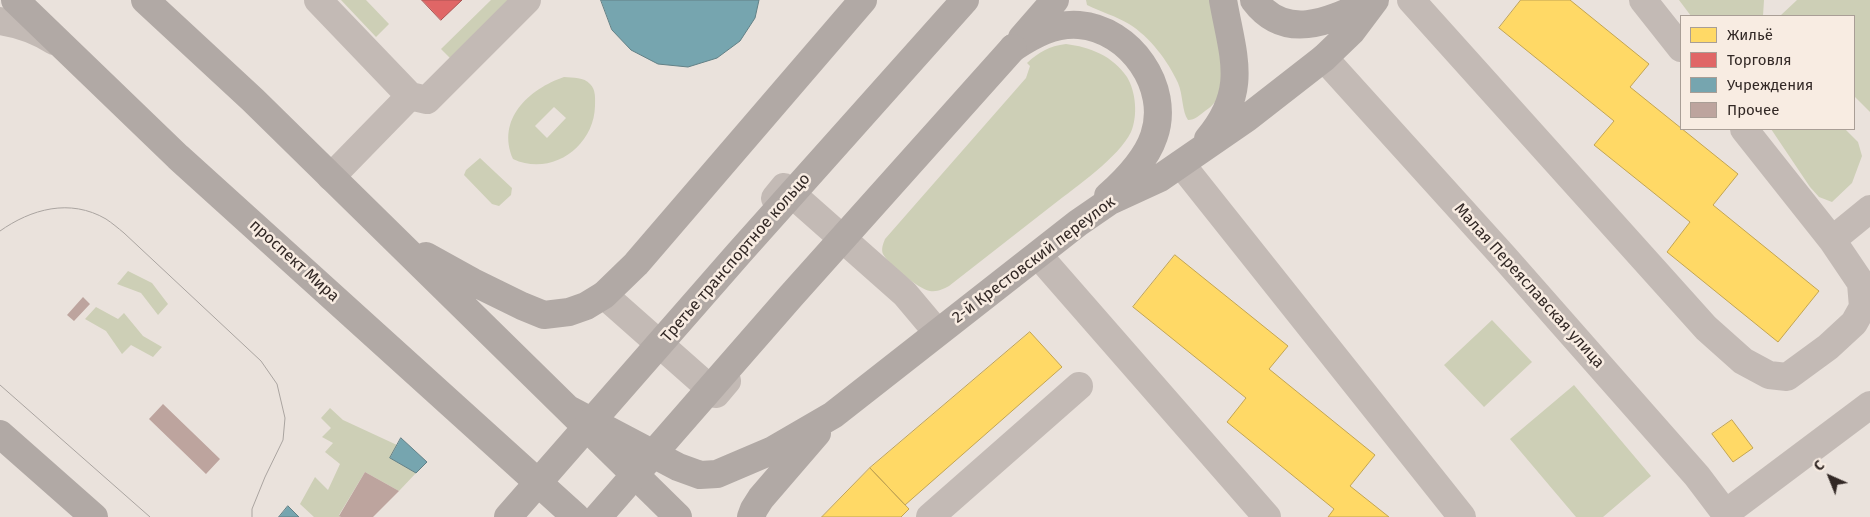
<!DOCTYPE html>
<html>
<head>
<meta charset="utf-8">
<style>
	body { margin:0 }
	#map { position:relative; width:1870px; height:517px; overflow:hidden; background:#eae2dc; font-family:"Fira Sans",sans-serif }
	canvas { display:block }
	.legend { position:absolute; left:1680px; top:15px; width:175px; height:115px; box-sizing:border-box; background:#f8ece2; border:1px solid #a99e96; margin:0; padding:6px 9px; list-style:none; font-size:15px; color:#322825 }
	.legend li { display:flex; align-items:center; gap:10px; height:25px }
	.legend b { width:25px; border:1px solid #a99e96 }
	.north { position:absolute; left:1805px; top:452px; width:50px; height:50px; -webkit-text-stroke:4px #f8ece2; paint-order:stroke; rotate:316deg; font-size:14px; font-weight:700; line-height:20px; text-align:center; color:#322825 }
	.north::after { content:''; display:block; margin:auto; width:18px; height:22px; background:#322825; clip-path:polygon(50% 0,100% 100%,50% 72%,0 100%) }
</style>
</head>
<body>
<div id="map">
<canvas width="1870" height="517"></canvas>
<ul class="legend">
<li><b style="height:14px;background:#ffd966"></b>Жильё</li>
<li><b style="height:14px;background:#e06666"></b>Торговля</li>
<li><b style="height:14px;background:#76a5af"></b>Учреждения</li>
<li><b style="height:14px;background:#bda49e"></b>Прочее</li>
</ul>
<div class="north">С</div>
</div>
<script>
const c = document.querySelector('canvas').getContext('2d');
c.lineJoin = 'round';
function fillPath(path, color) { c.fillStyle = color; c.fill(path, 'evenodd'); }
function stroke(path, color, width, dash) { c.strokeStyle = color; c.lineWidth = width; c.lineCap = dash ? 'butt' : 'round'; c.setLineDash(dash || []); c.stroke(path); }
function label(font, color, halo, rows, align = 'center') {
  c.font = font + ' "Fira Sans",sans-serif'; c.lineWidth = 5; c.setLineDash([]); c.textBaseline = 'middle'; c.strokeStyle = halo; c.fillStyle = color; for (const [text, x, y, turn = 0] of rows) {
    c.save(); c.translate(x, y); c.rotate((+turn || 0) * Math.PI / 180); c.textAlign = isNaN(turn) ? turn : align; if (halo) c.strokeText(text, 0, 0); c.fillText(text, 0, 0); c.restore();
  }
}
const green = new Path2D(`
	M 341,0 L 366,0 L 389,24 L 376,37 Z
	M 491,0 L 515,0 L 453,61 L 441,49 Z
	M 1086,0 L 1211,0 C 1214,19 1228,74 1222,90 C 1218,99 1213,106 1205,111 C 1200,115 1195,120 1188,120 C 1182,112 1183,94 1178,83 C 1168,61 1150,37 1129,24 C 1116,16 1101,12 1087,5 Z
	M 1679,0 L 1764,0 L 1763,16 L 1691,16 Z
	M 1797,0 L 1870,0 L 1870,112 L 1854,96 L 1854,16 L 1780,16 Z
	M 1066,44 C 1090,47 1113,56 1127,77 C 1136,92 1138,116 1131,132 C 1119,157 1076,187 1054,204 C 1019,231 984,259 949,286 C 943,289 938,292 930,291 C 920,290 888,264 883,254 C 881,249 883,244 885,239 L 1026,78 L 1030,66 L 1027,63 C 1039,52 1049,46 1066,44 Z
	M 564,77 C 573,78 584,77 590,84 C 596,90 595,98 595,106 C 594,147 551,177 513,159 C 496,119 529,89 564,77 ZM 554,107 L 566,118 L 547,138 L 535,126 Z
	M 1771,129 L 1845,129 L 1858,142 L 1862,156 L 1852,183 L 1832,202 L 1819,197 L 1810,187 Z
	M 480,158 L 512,188 L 511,195 L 499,206 L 492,204 L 464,175 L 466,170 Z
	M 128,271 L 152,283 L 168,304 L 158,315 L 141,293 L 117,284 Z
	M 96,307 L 118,319 L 124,313 L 143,336 L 162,347 L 153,357 L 131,345 L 122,354 L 106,331 L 85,319 Z
	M 1492,320 L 1532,362 L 1484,407 L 1444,365 Z
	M 1574,385 L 1651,476 L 1603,517 L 1576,517 L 1510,439 Z
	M 330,408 L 343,420 L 397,445 L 390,458 L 416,473 L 399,491 L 365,472 L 339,515 L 341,517 L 314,517 L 300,504 L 315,477 L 328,490 L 340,464 L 325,452 L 333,443 L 322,437 L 331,428 L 321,418 Z`);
const homes = new Path2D(`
	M 1521,0 L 1570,0 L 1649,64 L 1630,87 L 1738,174 L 1713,205 L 1819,291 L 1778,342 L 1667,252 L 1690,222 L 1594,145 L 1614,121 L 1499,28 Z
	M 1175,255 L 1288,346 L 1269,369 L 1375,455 L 1350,486 L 1389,517 L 1328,517 L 1334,509 L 1227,422 L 1246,398 L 1133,307 Z
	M 1030,332 L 1062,367 L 905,505 L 870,468 Z
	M 1732,420 L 1753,448 L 1733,462 L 1712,434 Z
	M 870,468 L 909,509 L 901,517 L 822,517 Z`);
const shops = new Path2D(`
	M 422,0 L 462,0 L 441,20 Z`);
const public = new Path2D(`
	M 601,0 L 759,0 L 755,18 L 740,41 L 717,58 L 688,67 L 658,64 L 631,50 L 612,30 Z
	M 401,438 L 427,462 L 416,473 L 390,458 Z
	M 288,506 L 299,517 L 279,517 Z`);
const building = new Path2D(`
	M 83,297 L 90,304 L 74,321 L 67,315 Z
	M 163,404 L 220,459 L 206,474 L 149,419 Z
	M 365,472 L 399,491 L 373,517 L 341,517 L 339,516 Z`);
const minor = new Path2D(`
	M 318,0 L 410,96 L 427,100 L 527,0
	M 1411,0 L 1706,328 L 1743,361 L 1769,375 L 1787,377 L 1828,347 L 1854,323 L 1863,307 L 1861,283 L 1832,240 L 1744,129
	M 1643,0 L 1681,48
	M 0,21 C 20,24 37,30 54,41
	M 1324,58 L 1504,257 L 1697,476 L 1728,517
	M 1181,164 L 1462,517
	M 331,177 L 410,96
	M 775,198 L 784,187 L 905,294 L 937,332
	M 1832,240 L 1870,209
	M 1038,255 L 1267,517
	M 604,295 L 716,394 L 727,381
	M 1726,513 L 1870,405
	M 930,517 L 1079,386`);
const major = new Path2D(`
	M 15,0 L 178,157 L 576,517
	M 145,0 L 253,100 L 678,517
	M 1254,0 C 1287,44 1333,19 1372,1
	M 1022,38 L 1055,0
	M 1013,48 C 1033,35 1054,23 1079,25 C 1130,29 1171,87 1154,136 C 1146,160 1126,180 1108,196
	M 1208,139 C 1249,90 1233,57 1223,0
	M 426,256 L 473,282 L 522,306 L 544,315 L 569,312 L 586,306 L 604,295 L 636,264 L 863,0
	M 568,409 L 678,467 L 700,475 L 717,474 L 771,451 L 833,415 L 1078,223 L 1110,201 L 1160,178 L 1247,118 L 1324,58 L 1351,32 L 1375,0
	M 0,434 L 94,517
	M 751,517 L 754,509 L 761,498 L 817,433`);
const tram = new Path2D(`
	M 0,231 C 31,209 70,198 106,219 C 112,223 118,228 124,233 L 261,361 L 277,384 L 285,418 L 283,440 L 265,477 L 252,509 L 252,517
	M 0,385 L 150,517`);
const majorBridge = new Path2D(`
	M 508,517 L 739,253 L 965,0
	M 598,517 L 791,296 L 1013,48`);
const streetNames = [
	["Третье транспортное кольцо",736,258,-49],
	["2-й Крестовский переулок",1034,260,-37],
	["проспект Мира",294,261,42],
	["Малая Переяславская улица",1529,286,48]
];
fillPath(green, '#cdcfb6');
fillPath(homes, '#ffd966');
stroke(homes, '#c2a452', 1);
fillPath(shops, '#e06666');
stroke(shops, '#ac5352', 1);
fillPath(public, '#76a5af');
stroke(public, '#628086', 1);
fillPath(building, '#bda49e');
stroke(minor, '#c3bab5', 28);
stroke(major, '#b1a9a5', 28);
stroke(tram, '#aaa4a0', 1);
stroke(majorBridge, '#b1a9a5', 28);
label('16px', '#322825', '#f8ece2', streetNames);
</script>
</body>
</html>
